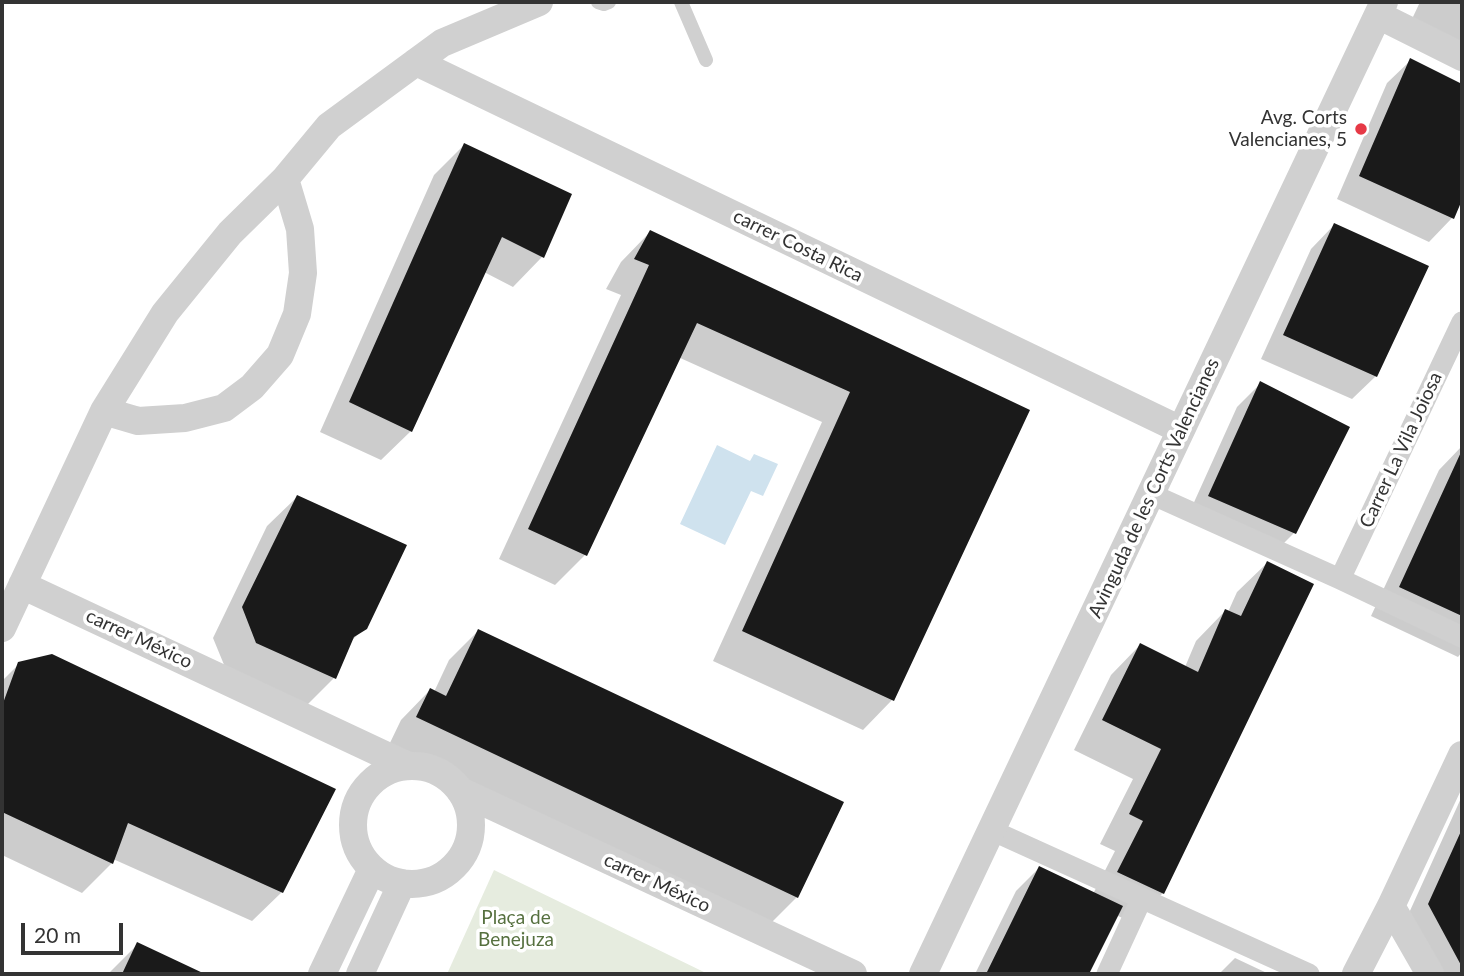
<!DOCTYPE html>
<html>
<head>
<meta charset="utf-8">
<style>
	body { margin:0 }
	#map { position:relative; width:1464px; height:976px; overflow:hidden; background:#fff; font-family:Lato,sans-serif }
	canvas { display:block }
	.frame { position:absolute; inset:0; border:4px solid #333; pointer-events:none }
	.scale { position:absolute; left:21px; top:923px; width:102px; height:32px; box-sizing:border-box; border:4px solid #333; border-top:0; padding-left:9px; font-size:21px; line-height:24px; white-space:nowrap; color:#333; -webkit-text-stroke:5px #fff; paint-order:stroke }
</style>
</head>
<body>
<div id="map">
<canvas width="1464" height="976"></canvas>
<div class="frame"></div>
<div class="scale">20 m</div>
</div>
<script>
const c = document.querySelector('canvas').getContext('2d');
c.lineJoin = 'round';
function fillPath(path, color) { c.fillStyle = color; c.fill(path, 'evenodd'); }
function stroke(path, color, width, dash) { c.strokeStyle = color; c.lineWidth = width; c.lineCap = dash ? 'butt' : 'round'; c.setLineDash(dash || []); c.stroke(path); }
function label(font, color, halo, rows, align = 'center') {
  c.font = font + ' Lato,sans-serif'; c.lineWidth = 7; c.setLineDash([]); c.textBaseline = 'middle'; c.strokeStyle = halo; c.fillStyle = color; for (const [text, x, y, turn = 0] of rows) {
    c.save(); c.translate(x, y); c.rotate((+turn || 0) * Math.PI / 180); c.textAlign = isNaN(turn) ? turn : align; if (halo) c.strokeText(text, 0, 0); c.fillText(text, 0, 0); c.restore();
  }
}
const green = new Path2D(`
	M 494,870 L 708,974 L 447,974 Z`);
const water = new Path2D(`
	M 717,445 L 750,461 L 754,454 L 778,464 L 763,496 L 751,491 L 725,545 L 680,524 Z`);
const shadow = new Path2D(`
	M 1420,2 L 1462,2 L 1462,63 L 1404,36 Z
	M 1411,60 L 1462,86 L 1462,196 L 1452,218 L 1429,242 L 1337,199 L 1387,83 Z
	M 464,145 L 542,257 L 513,287 L 484,272 L 411,431 L 381,460 L 320,432 L 434,175 Z
	M 1334,225 L 1376,376 L 1352,399 L 1261,359 L 1311,249 Z
	M 650,232 L 1028,411 L 892,700 L 863,730 L 713,661 L 822,422 L 678,357 L 585,555 L 555,585 L 499,559 L 621,295 L 606,289 L 621,262 Z
	M 1260,384 L 1294,533 L 1271,556 L 1186,520 L 1237,407 Z
	M 1462,446 L 1462,652 L 1458,657 L 1371,616 L 1439,470 Z
	M 297,497 L 365,628 L 349,643 L 334,678 L 305,707 L 227,672 L 213,638 L 267,526 Z
	M 1267,563 L 1163,893 L 1133,923 L 1116,915 L 1087,974 L 975,974 L 1016,891 L 1039,868 L 1093,894 L 1115,851 L 1100,844 L 1133,779 L 1074,750 L 1111,675 L 1140,645 L 1185,667 L 1196,641 L 1225,611 L 1228,612 L 1237,592 Z
	M 478,631 L 842,802 L 797,897 L 767,927 L 388,747 L 401,720 L 430,690 L 434,692 L 449,660 Z
	M 19,664 L 282,892 L 252,921 L 113,859 L 112,863 L 82,893 L 2,855 L 2,681 Z
	M 1462,796 L 1462,974 L 1421,974 L 1399,935 Z
	M 138,944 L 201,974 L 108,974 Z
	M 1235,958 L 1269,974 L 1219,974 Z`);
const building = new Path2D(`
	M 1410,58 L 1462,84 L 1462,200 L 1454,219 L 1359,176 Z
	M 464,143 L 572,194 L 544,258 L 502,237 L 412,432 L 349,402 Z
	M 1334,223 L 1429,266 L 1377,377 L 1283,335 Z
	M 650,230 L 1030,410 L 894,701 L 742,631 L 850,392 L 697,323 L 587,556 L 528,529 L 649,265 L 634,259 Z
	M 1260,381 L 1350,427 L 1296,534 L 1208,496 Z
	M 1462,450 L 1462,616 L 1399,587 Z
	M 297,495 L 407,545 L 367,629 L 354,637 L 336,679 L 256,643 L 242,607 Z
	M 1267,561 L 1314,584 L 1164,894 L 1117,872 L 1143,821 L 1129,814 L 1161,749 L 1102,720 L 1140,643 L 1198,672 L 1225,609 L 1241,616 Z
	M 478,629 L 844,802 L 798,898 L 416,717 L 430,688 L 446,696 Z
	M 52,654 L 336,789 L 283,893 L 128,823 L 113,864 L 2,812 L 2,706 L 18,662 Z
	M 1462,829 L 1462,967 L 1428,904 Z
	M 1039,866 L 1123,906 L 1089,974 L 986,974 Z
	M 137,942 L 205,974 L 122,974 Z`);
const service = new Path2D(`
	M 598,2 L 604,4 L 609,2
	M 681,2 L 706,60`);
const pedestrian = new Path2D(`
	M 1151,494 L 1340,579 L 1462,637
	M 1340,579 L 1462,322
	M 991,830 L 1309,974
	M 1107,974 L 1142,898`);
const minor = new Path2D(`
	M 1378,15 L 1462,57
	M 416,62 L 1181,430
	M 104,411 L 138,421 L 185,418 L 224,408 L 252,387 L 280,355 L 297,314 L 303,273 L 300,229 L 285,179
	M 22,585 L 408,766
	M 2,628 L 104,411 L 165,313 L 230,233 L 285,179 L 329,126 L 442,43 L 539,2
	M353 825a59 59 0 1 1 118 0a59 59 0 1 1-118 0Z
	M 460,791 L 853,974
	M 1391,906 L 1430,974
	M 322,974 L 372,869
	M 360,974 L 402,883
	M 923,974 L 1384,2
	M 1356,974 L 1391,906 L 1462,755`);
const markers = [
	[1361,129,7,"#e63946"]
];
const poiNames = [
	["Avg. Corts",1347,118],
	["Valencianes, 5",1347,140]
];
const streetNames = [
	["carrer Costa Rica",798,246,26],
	["Carrer La Vila Joiosa",1401,450,-65],
	["Avinguda de les Corts Valencianes",1154,488,-65],
	["carrer México",139,639,25],
	["carrer México",657,883,25]
];
const parkNames = [
	["Plaça de",516,918],
	["Benejuza",516,940]
];
fillPath(green, '#e6ecdf');
fillPath(water, '#cfe2ee');
fillPath(shadow, '#0003');
fillPath(building, '#1a1a1a');
stroke(service, '#d0d0d0', 14);
stroke(pedestrian, '#d0d0d0', 21);
stroke(minor, '#d0d0d0', 28);
for (const [x, y, r, color] of markers) { const dot = new Path2D(); dot.arc(x, y, r, 0, 2 * Math.PI); c.fillStyle = color; c.fill(dot); stroke(dot, '#fff', 2.5); }
label('19px', '#333', '#fff', poiNames, 'right');
label('19px', '#333', '#fff', streetNames);
label('19px', '#56703f', '#fff', parkNames);
</script>
</body>
</html>
